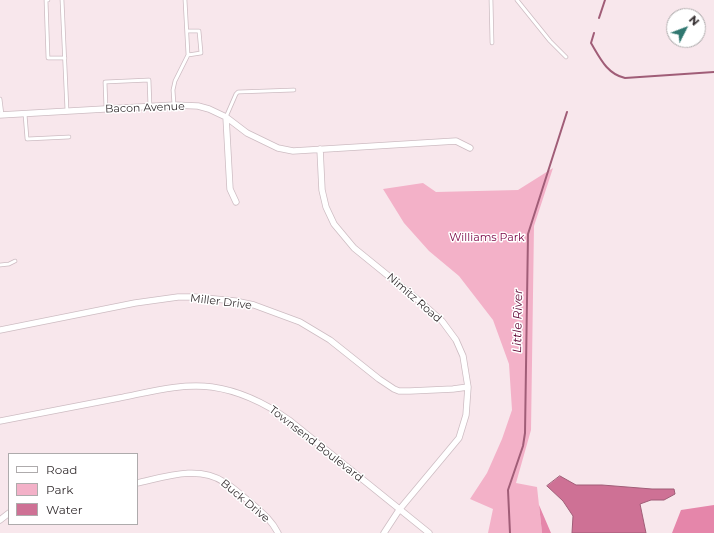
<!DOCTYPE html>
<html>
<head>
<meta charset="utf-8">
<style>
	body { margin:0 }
	#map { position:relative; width:714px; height:533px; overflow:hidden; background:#f8e7ec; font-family:Montserrat,sans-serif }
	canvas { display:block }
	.legend { position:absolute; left:8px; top:453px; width:130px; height:72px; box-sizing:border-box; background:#fff; border:1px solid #aeabac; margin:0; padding:5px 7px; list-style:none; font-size:12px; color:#342e30 }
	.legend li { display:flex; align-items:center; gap:8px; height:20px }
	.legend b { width:20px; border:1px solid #aeabac }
	.north { position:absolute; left:666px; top:8px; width:40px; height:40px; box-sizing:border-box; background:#fff; border:1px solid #aeabac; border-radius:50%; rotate:48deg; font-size:11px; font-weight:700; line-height:16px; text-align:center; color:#342e30 }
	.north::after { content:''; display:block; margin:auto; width:14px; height:18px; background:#307770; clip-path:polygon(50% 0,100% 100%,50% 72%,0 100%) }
</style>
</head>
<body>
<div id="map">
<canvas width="714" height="533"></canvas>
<ul class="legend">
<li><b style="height:5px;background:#fff"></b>Road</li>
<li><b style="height:11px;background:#f3b1c8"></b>Park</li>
<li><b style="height:11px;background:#ce7195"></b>Water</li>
</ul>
<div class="north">N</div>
</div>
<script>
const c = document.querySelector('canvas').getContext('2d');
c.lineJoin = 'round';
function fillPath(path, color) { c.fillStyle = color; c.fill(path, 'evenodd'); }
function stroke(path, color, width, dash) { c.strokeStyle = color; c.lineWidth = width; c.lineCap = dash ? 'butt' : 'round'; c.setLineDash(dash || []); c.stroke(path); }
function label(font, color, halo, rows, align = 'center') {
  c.font = font + ' Montserrat,sans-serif'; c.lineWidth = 3; c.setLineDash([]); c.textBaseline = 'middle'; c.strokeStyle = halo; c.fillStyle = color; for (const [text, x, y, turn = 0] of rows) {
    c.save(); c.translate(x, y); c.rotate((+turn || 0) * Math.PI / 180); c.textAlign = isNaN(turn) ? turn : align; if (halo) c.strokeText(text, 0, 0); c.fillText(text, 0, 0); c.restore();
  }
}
const green = new Path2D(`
	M 553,168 L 534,226 L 531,430 L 516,483 L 537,487 L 542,533 L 488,533 L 493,509 L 470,499 L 487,473 L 502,439 L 512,410 L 509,364 L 493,320 L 459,276 L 429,251 L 404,223 L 383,189 L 423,183 L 436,192 L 518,190 Z`);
const forest = new Path2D(`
	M 539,505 L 551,533 L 542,533 Z
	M 714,505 L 714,533 L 672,533 L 681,510 Z`);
const water = new Path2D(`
	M 560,476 L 576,485 L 602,485 L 652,489 L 674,489 L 675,494 L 664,500 L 651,500 L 640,504 L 646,533 L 572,533 L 573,516 L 563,501 L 547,486 Z`);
const stream = new Path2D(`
	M 599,18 L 605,0
	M 594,33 L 591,43 C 600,58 607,74 625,78 L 714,72
	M 510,533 L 508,490 L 523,446 L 525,433 L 528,234 L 567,112`);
const lane = new Path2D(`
	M 48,0 L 46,0 L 48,58 L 65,58
	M 62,0 L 67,111
	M 491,0 L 492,43
	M 517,0 L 550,41 L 566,57
	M 187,31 L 199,31 L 201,53 L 188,55
	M 0,99 L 2,115
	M 174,105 L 173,90 L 175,81 L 188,55 L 185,0
	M 106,109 L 105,82 L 149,80 L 150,107
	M 25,114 L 27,139 L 69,137
	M 226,117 L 236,94 L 238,92 L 294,90
	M 0,265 L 9,264 L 15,261`);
const street = new Path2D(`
	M 0,115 L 174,105 L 198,106 L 209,109 L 226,117 L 247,133 L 278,148 L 293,151 L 456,141 L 470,148
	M 226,117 L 230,189 L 236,202
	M 320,149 L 322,190 L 326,207 L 334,224 L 354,248 L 423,304 L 442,321 L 456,340 L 463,356 L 468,387 L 466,415 L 459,438 L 399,510 L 384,533
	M 0,330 L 135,303 L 178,297 L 195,297 L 235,301 L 254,305 L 300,322 L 330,340 L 379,379 L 394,389 L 399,391 L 410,391 L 453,389 L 468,387
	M 0,421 C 40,413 79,406 119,398 C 150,392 181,383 212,387 C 241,391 265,403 289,420 L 429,533
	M 137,483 C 165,477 198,465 224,482 C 233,487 241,495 249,501 C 260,511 271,519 278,533
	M 0,520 L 9,513`);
const streetNames = [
	["Bacon Avenue",145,108,-2],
	["Nimitz Road",414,298,41],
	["Miller Drive",221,302,7],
	["Townsend Boulevard",316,444,38],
	["Buck Drive",245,501,40]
];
const parkNames = [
	["Williams Park",487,238]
];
const waterNames = [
	["Little River",518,321,-89]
];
fillPath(green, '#f3b1c8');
fillPath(forest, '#e586aa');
fillPath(water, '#ce7195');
stroke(water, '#a05d77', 1);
stroke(stream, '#a05d77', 2);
stroke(lane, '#cdbcc2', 4.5);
stroke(street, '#cdbcc2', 7);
stroke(lane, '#fff', 3);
stroke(street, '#fff', 5.5);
label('11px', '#342e30', '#fff', streetNames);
label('11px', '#770042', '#fff', parkNames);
label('italic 12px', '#610a37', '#fff', waterNames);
</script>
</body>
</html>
